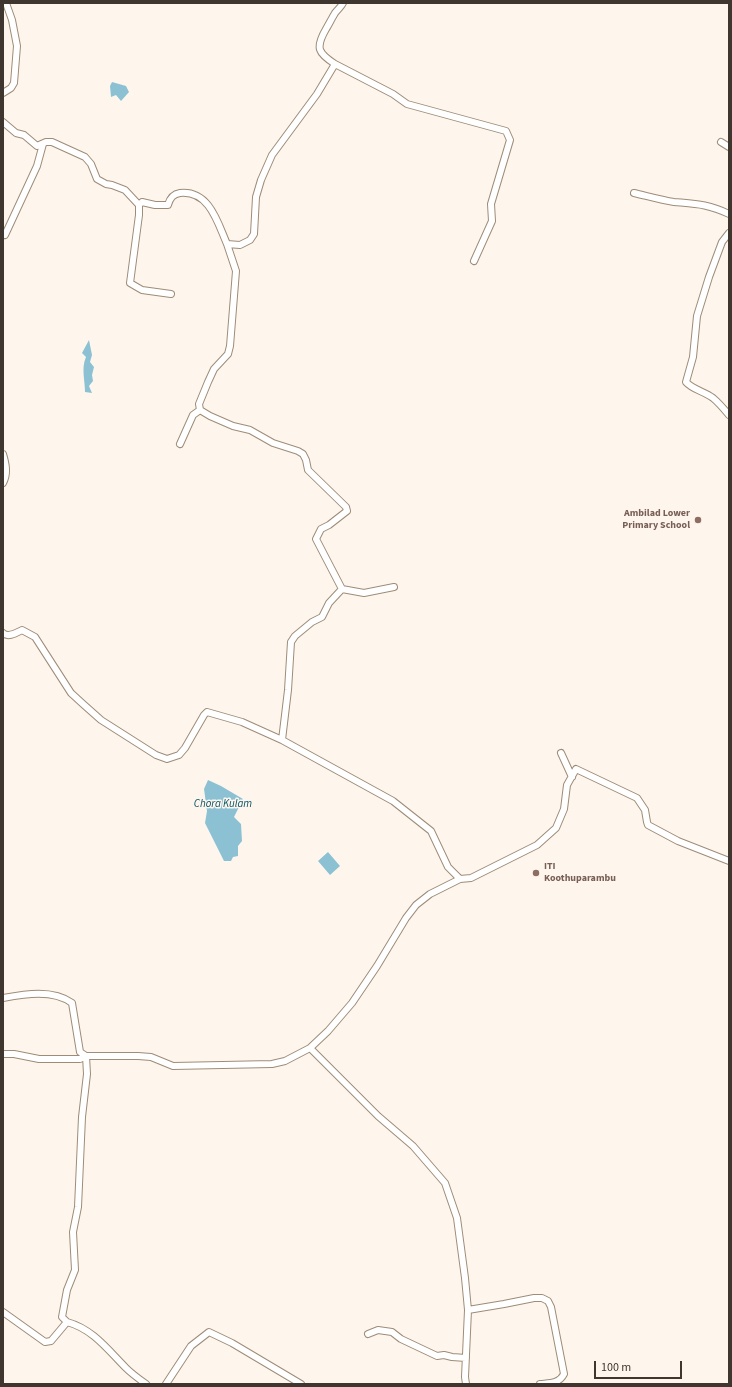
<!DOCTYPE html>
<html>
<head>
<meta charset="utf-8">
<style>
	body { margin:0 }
	#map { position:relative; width:732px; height:1387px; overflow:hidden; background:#fef6ed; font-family:"Source Sans 3",sans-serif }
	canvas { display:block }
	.frame { position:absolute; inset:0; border:4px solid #3f372f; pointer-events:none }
	.scale { position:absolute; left:594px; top:1361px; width:88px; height:18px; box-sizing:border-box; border:2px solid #3f372f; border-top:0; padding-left:5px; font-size:12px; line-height:14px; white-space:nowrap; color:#3f372f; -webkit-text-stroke:3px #fef6ed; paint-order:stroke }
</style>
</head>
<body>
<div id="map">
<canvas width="732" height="1387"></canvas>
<div class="frame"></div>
<div class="scale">100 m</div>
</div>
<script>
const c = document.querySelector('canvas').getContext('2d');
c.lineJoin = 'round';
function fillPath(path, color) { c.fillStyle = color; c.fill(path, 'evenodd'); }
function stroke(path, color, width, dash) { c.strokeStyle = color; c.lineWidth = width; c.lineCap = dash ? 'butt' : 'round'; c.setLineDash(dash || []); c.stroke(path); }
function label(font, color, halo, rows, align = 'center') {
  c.font = font + ' "Source Sans 3",sans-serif'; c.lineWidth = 3; c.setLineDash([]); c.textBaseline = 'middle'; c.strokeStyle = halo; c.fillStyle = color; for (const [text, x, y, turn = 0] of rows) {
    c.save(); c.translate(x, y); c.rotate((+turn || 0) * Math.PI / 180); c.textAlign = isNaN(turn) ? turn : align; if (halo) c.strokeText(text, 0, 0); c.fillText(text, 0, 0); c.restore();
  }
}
const water = new Path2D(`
	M 112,82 L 126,86 L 129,92 L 121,101 L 116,95 L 111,97 L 110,86 Z
	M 89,340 L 92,355 L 90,362 L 94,367 L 92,375 L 93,381 L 89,386 L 92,393 L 85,392 C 85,380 81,368 86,357 L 82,353 Z
	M 208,780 L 221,786 L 243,799 L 234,817 L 241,824 L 242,841 L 238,846 L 238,856 L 233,857 L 231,861 L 224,861 L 205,823 L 207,811 L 204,789 Z
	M 328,852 L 340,866 L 330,875 L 318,861 Z`);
const minor = new Path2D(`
	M 335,64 L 393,94 L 407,104 L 506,131 L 510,140 L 491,204 L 492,221 L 474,261
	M 3,93 L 11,88 L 14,83 L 17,46 L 12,20 L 6,3
	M 3,122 L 16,133 L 24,135 L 37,146 L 46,142 L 52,142 L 85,157 L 91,164 L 97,179 L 106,184 L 112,185 L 125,190 L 139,205 L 142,202 L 155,205 L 168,205 C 170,198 173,194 180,193 C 210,190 218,224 227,244
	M 721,142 L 729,147
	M 634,193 C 647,196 661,200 674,202 C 696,204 708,204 729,214
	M 139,205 L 139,215 L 130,283 L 142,290 L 171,294
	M 729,233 L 722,242 L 709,277 L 697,316 L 693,357 L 686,382 C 693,390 704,391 713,398 C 719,403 724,409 729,415
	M 5,235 L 37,166 L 43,144
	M 180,444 L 193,415 L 200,410
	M 3,454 C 6,464 8,474 3,483
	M 342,589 L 364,593 L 394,587
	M 3,633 C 8,638 16,633 22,630 L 35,637 L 71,693 L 83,704 L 101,720 L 156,755 L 167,759 L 179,755 L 185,748 L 204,715 L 207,712 L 242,722 L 282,740 L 393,801 L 431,831 L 448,867 L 460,879 L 471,878 L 537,845 L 556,828 L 564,809 L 567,785 L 576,769 L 637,798 L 645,810 L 647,822 L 648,825 L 678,841 L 729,861
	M 282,740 L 288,690 L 291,642 L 295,636 L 312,622 L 322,617 L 329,603 L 342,589 L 316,539 L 321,529 L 329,525 L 347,511 L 346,507 L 308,470 L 306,460 L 303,454 L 298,451 L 273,443 L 250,430 L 233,426 L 210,416 L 200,410 L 199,404 L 208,382 L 214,369 L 228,354 L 230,346 L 236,271 L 227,244 L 240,245 L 250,240 L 254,234 L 256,197 L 261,180 L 272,155 L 317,94 L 335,64 C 318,53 315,48 326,29 C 329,24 332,18 335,13 C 338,9 341,7 343,3
	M 561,753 L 572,777
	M 3,998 C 25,994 53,989 72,1003 L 80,1052 L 86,1056 L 87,1074 L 82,1117 L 78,1207 L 73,1232 L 75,1270 L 67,1290 L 62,1317 L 67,1322 L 51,1341 L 45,1342 L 3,1312
	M 310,1048 L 378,1116 L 413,1146 L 445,1183 L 457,1218 L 465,1278 L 468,1310 L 465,1377 L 466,1384
	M 3,1054 L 14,1054 L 39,1059 L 80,1059 L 86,1056 L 138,1056 L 151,1057 L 173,1066 L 272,1064 L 285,1061 L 310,1048 L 328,1031 L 352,1003 L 377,966 L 406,918 L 416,905 L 430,894 L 460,879
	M 468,1310 L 504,1304 L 534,1298 L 542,1298 L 548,1301 L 551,1307 L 564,1374 C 559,1384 549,1383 540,1384
	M 67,1322 C 93,1329 108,1350 126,1368 C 132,1374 139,1379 146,1384
	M 368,1334 L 378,1330 L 392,1332 L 401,1339 L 437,1356 L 444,1355 L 452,1357 L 466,1358
	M 166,1384 L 191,1346 L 209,1332 L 232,1343 L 301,1384`);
const markers = [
	[698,520,4,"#8d6e63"],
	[536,873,4,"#8d6e63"]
];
const educationNames = [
	["Ambilad Lower",690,514],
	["Primary School",690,526],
	["ITI",544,867,"left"],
	["Koothuparambu",544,879,"left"]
];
const waterNames = [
	["Chora Kulam",223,805]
];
fillPath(water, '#8cc1d3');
stroke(minor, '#9e8c78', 8);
stroke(minor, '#fff', 6);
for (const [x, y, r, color] of markers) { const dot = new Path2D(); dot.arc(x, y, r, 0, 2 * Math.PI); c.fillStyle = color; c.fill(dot); stroke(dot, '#fef6ed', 1.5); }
label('bold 10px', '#785e54', '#fef6ed', educationNames, 'right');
label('italic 11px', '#075467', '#fef6ed', waterNames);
</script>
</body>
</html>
